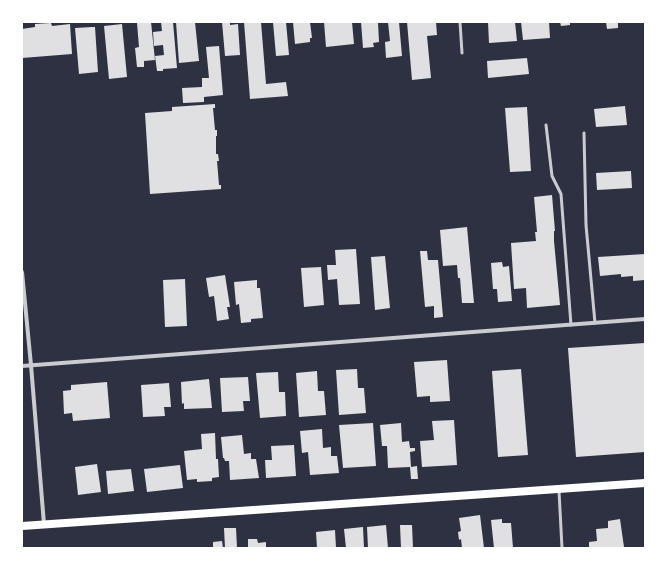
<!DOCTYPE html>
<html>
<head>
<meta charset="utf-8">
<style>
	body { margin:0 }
	#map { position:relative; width:667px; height:570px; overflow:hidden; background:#2d3142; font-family:"Zilla Slab",serif }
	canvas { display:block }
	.frame { position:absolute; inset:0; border:23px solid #fff; pointer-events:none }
</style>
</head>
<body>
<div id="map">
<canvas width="667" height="570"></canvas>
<div class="frame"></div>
</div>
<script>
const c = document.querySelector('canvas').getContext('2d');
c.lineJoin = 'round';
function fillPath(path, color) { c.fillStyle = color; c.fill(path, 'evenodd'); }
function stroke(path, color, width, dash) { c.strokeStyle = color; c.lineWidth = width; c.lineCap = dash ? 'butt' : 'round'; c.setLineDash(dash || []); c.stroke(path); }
const building = new Path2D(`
	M 151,22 L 155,60 L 144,61 L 144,67 L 137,67 L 135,48 L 139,47 L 137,23 Z
	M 161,22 L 173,22 L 177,68 L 163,69 L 163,71 L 157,71 L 155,56 L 164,55 L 163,45 L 154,46 L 153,32 L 162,31 Z
	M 176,22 L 195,22 L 199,61 L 179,63 Z
	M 222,22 L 230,22 L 230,25 L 238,24 L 240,55 L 225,56 Z
	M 244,22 L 261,22 L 266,84 L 286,82 L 288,96 L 250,99 Z
	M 273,22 L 286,22 L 289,55 L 276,56 Z
	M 293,22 L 310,22 L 312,38 L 310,38 L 310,42 L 295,44 Z
	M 324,22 L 352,22 L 354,44 L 326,47 Z
	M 361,22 L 378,22 L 379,42 L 373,43 L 374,47 L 363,48 Z
	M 388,22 L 399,22 L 402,56 L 386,58 L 385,42 L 390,41 Z
	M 407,22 L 436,22 L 437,35 L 427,36 L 431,78 L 412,80 Z
	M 488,22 L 515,22 L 517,41 L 489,43 Z
	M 521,22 L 549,22 L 550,38 L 523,40 Z
	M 560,22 L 570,22 L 570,25 L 561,26 Z
	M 606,22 L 618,22 L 618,28 L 607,29 Z
	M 51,23 L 52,26 L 70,24 L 72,54 L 22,58 L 22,29 L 35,27 L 35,24 Z
	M 122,24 L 127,77 L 109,79 L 104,26 Z
	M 92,27 L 95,27 L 98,72 L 79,74 L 75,28 Z
	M 219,46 L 223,95 L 204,97 L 204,102 L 183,103 L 182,88 L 202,87 L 202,78 L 209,78 L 206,47 Z
	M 527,58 L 529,74 L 488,78 L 487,61 Z
	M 215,104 L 215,108 L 213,108 L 215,130 L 217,130 L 217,136 L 216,136 L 216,154 L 218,154 L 219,161 L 217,161 L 219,185 L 221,185 L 221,189 L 150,194 L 145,113 L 172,111 L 172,107 Z
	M 625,106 L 627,125 L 596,127 L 594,109 Z
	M 527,107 L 531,171 L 510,172 L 505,108 Z
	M 631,171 L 632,188 L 597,190 L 596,173 Z
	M 552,195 L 555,231 L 554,231 L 554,241 L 560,305 L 527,308 L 526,288 L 514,289 L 511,243 L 536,241 L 535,232 L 537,232 L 534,197 Z
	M 467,227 L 474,303 L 462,303 L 460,278 L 458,278 L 457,265 L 443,266 L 440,230 Z
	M 356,249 L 360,304 L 339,305 L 337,279 L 328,280 L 327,265 L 336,265 L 335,250 Z
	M 420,251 L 427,251 L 428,260 L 438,260 L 443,317 L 434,318 L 434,306 L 425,307 Z
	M 645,254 L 645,280 L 633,281 L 633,276 L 621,277 L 621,274 L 600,276 L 598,257 Z
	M 385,256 L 390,308 L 375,310 L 371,257 Z
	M 502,262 L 503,267 L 509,266 L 512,301 L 498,302 L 497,289 L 493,289 L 491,263 Z
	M 321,267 L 324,305 L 304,307 L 301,268 Z
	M 225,275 L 230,307 L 227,307 L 229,319 L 217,321 L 214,296 L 209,297 L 206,278 Z
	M 185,279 L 187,326 L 165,327 L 163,280 Z
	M 257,280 L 257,288 L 260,288 L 263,318 L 251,319 L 251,322 L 241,323 L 239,304 L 236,305 L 234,282 Z
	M 645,343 L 645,452 L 576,457 L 568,348 Z
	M 447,360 L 450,401 L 430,402 L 430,396 L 417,397 L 414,362 Z
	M 357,369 L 358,388 L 364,388 L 366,413 L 339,415 L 336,370 Z
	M 521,369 L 528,455 L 498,457 L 492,371 Z
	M 317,371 L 318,391 L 324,391 L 326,415 L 299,417 L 296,373 Z
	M 278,372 L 279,392 L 285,392 L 286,416 L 260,418 L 256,373 Z
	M 248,377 L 250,401 L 243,401 L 244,411 L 222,412 L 220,378 Z
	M 209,379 L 212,408 L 184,409 L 184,403 L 182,404 L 181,382 Z
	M 107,382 L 110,418 L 73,421 L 72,413 L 64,414 L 63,391 L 71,390 L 71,385 Z
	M 169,383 L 171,407 L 164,407 L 165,416 L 143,417 L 141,385 Z
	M 454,420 L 457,465 L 422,467 L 420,441 L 434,440 L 432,421 Z
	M 373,423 L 376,466 L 343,468 L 339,425 Z
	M 401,423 L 402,442 L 409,441 L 410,448 L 415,448 L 415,451 L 410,452 L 411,467 L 417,466 L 418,479 L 411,479 L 410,467 L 388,468 L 387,446 L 382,446 L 380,425 Z
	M 322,429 L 323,448 L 331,447 L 331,456 L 337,456 L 339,473 L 310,475 L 308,452 L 302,453 L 300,431 Z
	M 215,433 L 216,459 L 218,459 L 219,477 L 212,478 L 212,481 L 197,482 L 197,479 L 187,480 L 184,451 L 202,449 L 201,434 Z
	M 242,435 L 244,454 L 251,453 L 251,459 L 256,459 L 259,478 L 230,480 L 229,461 L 225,461 L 224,458 L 223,458 L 221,437 Z
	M 294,445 L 296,476 L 266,478 L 265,460 L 272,460 L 271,446 Z
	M 97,464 L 101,492 L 78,495 L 75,467 Z
	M 180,465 L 183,488 L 147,492 L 144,469 Z
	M 131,469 L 134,491 L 108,494 L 106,471 Z
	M 480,515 L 484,548 L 462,548 L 461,539 L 459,540 L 458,532 L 461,531 L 459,518 Z
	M 502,519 L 502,523 L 511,523 L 513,548 L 494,548 L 491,520 Z
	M 620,519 L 624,547 L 623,548 L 589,548 L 589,542 L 597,541 L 596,529 L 608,528 L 608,521 Z
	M 386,525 L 388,548 L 368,548 L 367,527 Z
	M 400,525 L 412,525 L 413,548 L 401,548 Z
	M 363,527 L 364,548 L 346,548 L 344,529 Z
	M 224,528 L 236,528 L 237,548 L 225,548 Z
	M 335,530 L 336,548 L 317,548 L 316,532 Z
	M 248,539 L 257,539 L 258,543 L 266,542 L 266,548 L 248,548 Z
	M 222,541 L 223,548 L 213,548 L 213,542 Z`);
const service = new Path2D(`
	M 460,22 L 462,53
	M 546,125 L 552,176 L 561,194 L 571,325
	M 584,133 L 586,225 L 595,323
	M 559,491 L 562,548`);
const minor = new Path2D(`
	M 22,272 L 31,365 L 44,524
	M 22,366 L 645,319`);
const secondary = new Path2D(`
	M 22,526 L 645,483`);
fillPath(building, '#e0e0e3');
stroke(service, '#caccd0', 3);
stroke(minor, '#caccd0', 4);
stroke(secondary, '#fff', 8);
</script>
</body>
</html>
